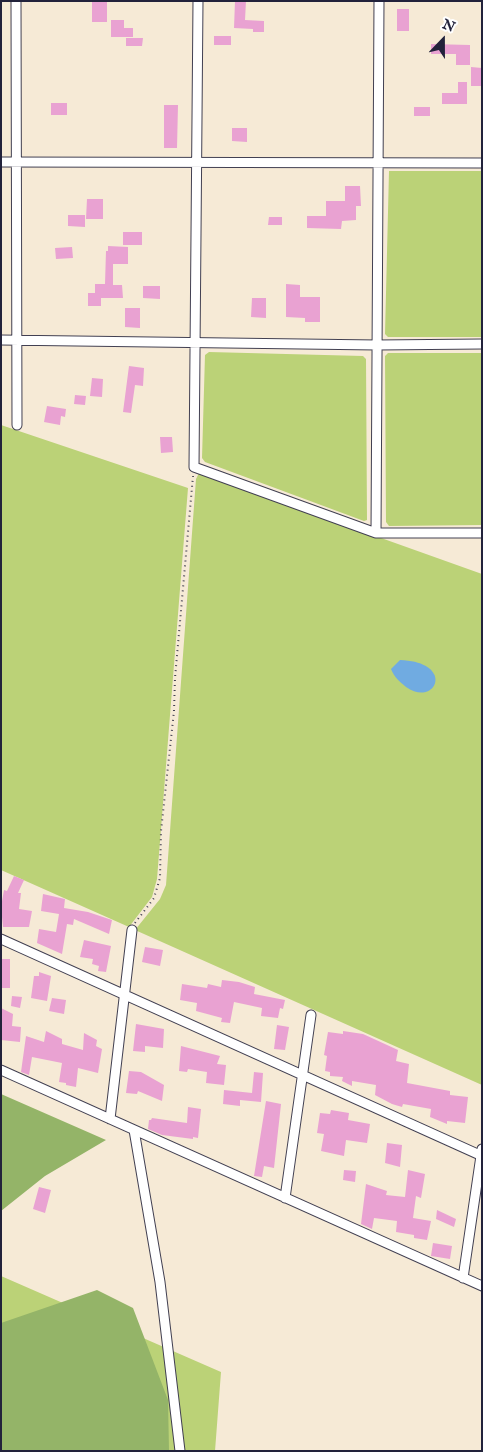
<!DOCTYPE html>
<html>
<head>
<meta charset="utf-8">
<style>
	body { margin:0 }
	#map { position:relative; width:483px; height:1452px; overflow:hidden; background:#f6ead6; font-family:"IM FELL English",serif }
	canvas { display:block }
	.frame { position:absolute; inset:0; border:2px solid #22223b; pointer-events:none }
	.north { position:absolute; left:418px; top:15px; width:50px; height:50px; -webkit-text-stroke:4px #fff; paint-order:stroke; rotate:22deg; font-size:14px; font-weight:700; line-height:20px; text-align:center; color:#22223b }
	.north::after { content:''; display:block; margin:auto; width:18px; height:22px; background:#22223b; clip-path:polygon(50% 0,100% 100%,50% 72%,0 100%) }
</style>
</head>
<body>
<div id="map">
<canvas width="483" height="1452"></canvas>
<div class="frame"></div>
<div class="north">N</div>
</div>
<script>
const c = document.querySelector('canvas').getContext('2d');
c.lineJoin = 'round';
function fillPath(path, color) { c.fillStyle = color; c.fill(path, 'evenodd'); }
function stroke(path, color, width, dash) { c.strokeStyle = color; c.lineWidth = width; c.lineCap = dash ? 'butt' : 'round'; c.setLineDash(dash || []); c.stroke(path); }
const green = new Path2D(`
	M 389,171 L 482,171 L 482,337 L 388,337 L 385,334 Z
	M 209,352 L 363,356 L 366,359 L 367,520 L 364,521 L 205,462 L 202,458 L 205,355 Z
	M 388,353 L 482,353 L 482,525 L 389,526 L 386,522 L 385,356 Z
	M 1,425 L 188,488 L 157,879 L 152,897 L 129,927 L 1,870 Z
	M 199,473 L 482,574 L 482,1085 L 135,930 L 160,899 L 166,885 L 196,479 Z
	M 1,1276 L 221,1372 L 215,1451 L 1,1451 Z`);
const forest = new Path2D(`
	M 1,1094 L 106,1140 L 45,1176 L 1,1211 Z
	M 97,1290 L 133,1308 L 168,1400 L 169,1451 L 1,1451 L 1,1323 Z`);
const water = new Path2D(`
	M 400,660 C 456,662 436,708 406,687 C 400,682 394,677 391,669 Z`);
const building = new Path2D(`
	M 92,1 L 107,1 L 107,22 L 92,22 Z
	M 235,1 L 246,1 L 245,20 L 264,21 L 264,32 L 253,32 L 253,29 L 234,28 Z
	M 397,9 L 409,9 L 409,31 L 397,31 Z
	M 111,20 L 124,20 L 124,28 L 133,28 L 133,37 L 111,37 Z
	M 214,36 L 231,36 L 231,45 L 214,45 Z
	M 126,38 L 143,38 L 142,46 L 126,46 Z
	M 431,44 L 470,45 L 470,65 L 456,65 L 456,54 L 431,54 Z
	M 471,67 L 482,68 L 482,86 L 471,86 Z
	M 458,82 L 467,82 L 467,104 L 442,104 L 442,93 L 458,93 Z
	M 51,103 L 67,103 L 67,115 L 51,115 Z
	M 164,105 L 178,105 L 177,148 L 164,148 Z
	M 414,107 L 430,107 L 430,116 L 414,116 Z
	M 232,128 L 247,128 L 247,142 L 232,141 Z
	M 345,186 L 360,186 L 361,206 L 356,206 L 356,220 L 342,221 L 341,229 L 307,228 L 307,216 L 326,216 L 326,201 L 345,201 Z
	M 87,199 L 103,199 L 103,219 L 86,219 Z
	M 68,215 L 85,215 L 85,227 L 68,226 Z
	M 269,217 L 282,217 L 282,225 L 268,225 Z
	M 123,232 L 142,232 L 142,245 L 123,245 Z
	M 108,246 L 128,247 L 128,264 L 113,264 L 113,285 L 122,285 L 123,298 L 101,298 L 101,306 L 88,306 L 88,293 L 95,293 L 95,284 L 105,284 L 106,251 L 108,251 Z
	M 72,247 L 73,258 L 56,259 L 55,248 Z
	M 286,284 L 300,285 L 300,297 L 320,297 L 320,322 L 305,322 L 305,318 L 286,317 Z
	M 143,286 L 160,286 L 160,299 L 143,298 Z
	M 252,298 L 266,298 L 266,318 L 251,317 Z
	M 125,308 L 140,308 L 140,328 L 125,327 Z
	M 129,366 L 144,368 L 143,386 L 135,385 L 131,413 L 123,412 Z
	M 92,378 L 103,379 L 102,397 L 90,396 Z
	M 75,395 L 86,396 L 85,405 L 74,404 Z
	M 47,406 L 66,409 L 65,417 L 61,416 L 60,425 L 44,422 Z
	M 160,437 L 172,437 L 173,452 L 161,453 Z
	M 14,876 L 24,880 L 18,893 L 21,893 L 19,909 L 32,911 L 29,927 L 3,927 L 1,907 L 4,890 L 7,891 Z
	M 43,894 L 65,899 L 64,908 L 88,912 L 112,920 L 109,934 L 74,919 L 73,925 L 67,924 L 62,954 L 37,943 L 39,929 L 56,932 L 59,914 L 41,911 Z
	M 84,940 L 111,946 L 106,972 L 98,971 L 99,966 L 92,964 L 93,959 L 80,957 Z
	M 145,947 L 163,950 L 160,966 L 142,962 Z
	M 1,959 L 10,959 L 10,988 L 2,988 Z
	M 39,972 L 51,976 L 47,1001 L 31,998 L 34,976 L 39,976 Z
	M 222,980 L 239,982 L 255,987 L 254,994 L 285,1000 L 283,1009 L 280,1008 L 278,1018 L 261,1016 L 262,1008 L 234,1002 L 230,1023 L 221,1022 L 222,1018 L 196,1011 L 197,1003 L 180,1000 L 182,984 L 207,988 L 208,984 L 221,987 Z
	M 12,996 L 22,997 L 20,1008 L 11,1006 Z
	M 52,998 L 66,1000 L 64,1014 L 49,1011 Z
	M 1,1008 L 13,1014 L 12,1026 L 21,1027 L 20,1042 L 1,1040 Z
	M 136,1024 L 164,1029 L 163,1048 L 145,1046 L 145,1052 L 133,1051 Z
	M 277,1025 L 289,1027 L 285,1050 L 274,1049 Z
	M 46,1031 L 62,1039 L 62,1044 L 83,1050 L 84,1033 L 97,1040 L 96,1046 L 102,1049 L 98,1073 L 78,1068 L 76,1087 L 66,1085 L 66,1083 L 59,1082 L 62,1063 L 32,1057 L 29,1075 L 21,1072 L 26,1036 L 44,1042 Z
	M 343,1031 L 363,1034 L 398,1050 L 396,1061 L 409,1064 L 407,1083 L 450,1091 L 450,1095 L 468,1097 L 465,1123 L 447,1121 L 447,1124 L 430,1117 L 431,1109 L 403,1104 L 402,1107 L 392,1104 L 375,1095 L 376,1085 L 352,1081 L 352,1086 L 342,1081 L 343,1077 L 330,1076 L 330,1072 L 325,1071 L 327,1056 L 324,1055 L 328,1032 L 343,1034 Z
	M 181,1046 L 220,1056 L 217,1064 L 226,1065 L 224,1085 L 206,1083 L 207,1072 L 188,1069 L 187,1072 L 179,1071 Z
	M 129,1071 L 141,1072 L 164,1085 L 162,1101 L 138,1091 L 137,1094 L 126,1093 Z
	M 254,1072 L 263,1073 L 261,1102 L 240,1100 L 240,1106 L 223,1104 L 224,1090 L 252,1093 Z
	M 266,1101 L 281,1104 L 274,1168 L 264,1166 L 262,1177 L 254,1176 Z
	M 188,1107 L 201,1109 L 198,1138 L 193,1137 L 193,1139 L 162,1135 L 148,1129 L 149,1120 L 151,1120 L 152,1118 L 187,1123 Z
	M 331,1110 L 349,1113 L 348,1120 L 370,1124 L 367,1143 L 346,1140 L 344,1156 L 321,1151 L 324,1134 L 317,1133 L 320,1113 L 330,1114 Z
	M 387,1143 L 402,1145 L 400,1167 L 385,1163 Z
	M 344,1170 L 356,1171 L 355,1182 L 343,1180 Z
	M 408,1170 L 425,1174 L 421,1198 L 416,1196 L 413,1218 L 431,1221 L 427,1240 L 414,1238 L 414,1235 L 396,1232 L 397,1221 L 374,1218 L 372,1229 L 361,1224 L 366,1184 L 387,1191 L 386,1195 L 405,1197 Z
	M 39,1187 L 51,1190 L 45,1213 L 33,1209 Z
	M 437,1210 L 456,1219 L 454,1227 L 436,1219 Z
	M 433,1243 L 452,1246 L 450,1259 L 431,1256 Z`);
const path = new Path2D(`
	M 135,923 L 154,898 L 160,878 L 161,831 L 174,711 L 175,678 L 193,476`);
const street = new Path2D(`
	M 16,1 L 17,425
	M 198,1 L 194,467 L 376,533 L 482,533
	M 1,162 L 482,163
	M 1,340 L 377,345 L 482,344
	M 376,533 L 379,1
	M 1,939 L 482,1156
	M 1,1070 L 482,1286
	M 110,1119 L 132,930
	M 134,1130 L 160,1282 L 180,1451
	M 285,1198 L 311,1015
	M 463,1278 L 482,1149`);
fillPath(green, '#bbd277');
fillPath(forest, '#94b468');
fillPath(water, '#70abe1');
fillPath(building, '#e9a2d2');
stroke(street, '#424052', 11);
stroke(path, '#424052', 2, [1, 4]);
stroke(street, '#fff', 9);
</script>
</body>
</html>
